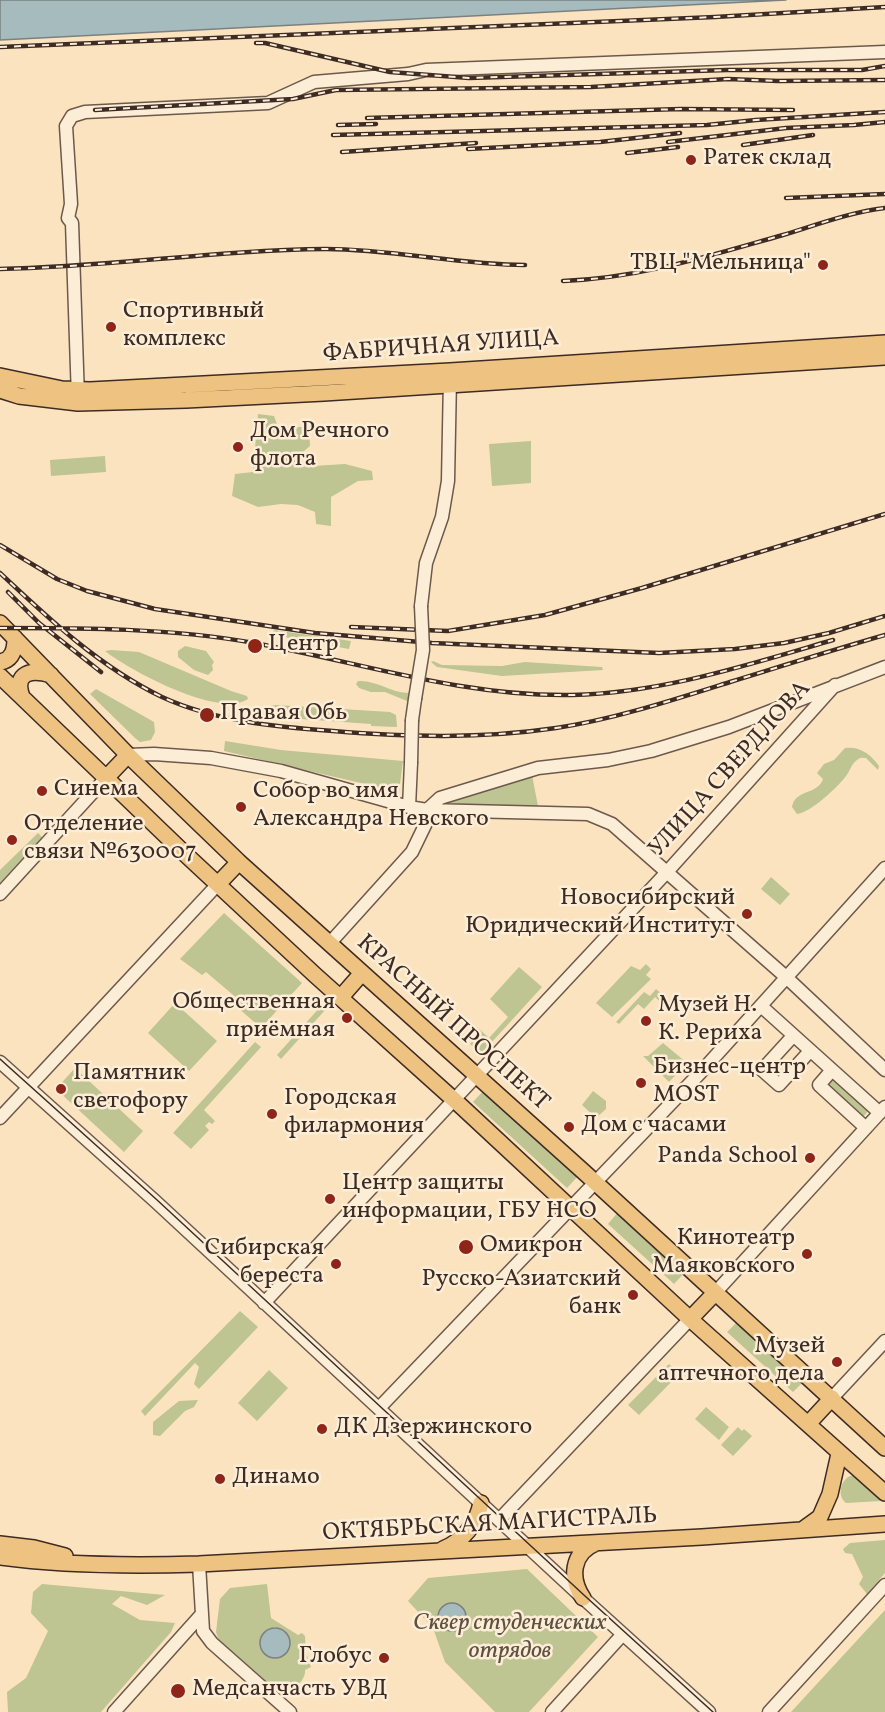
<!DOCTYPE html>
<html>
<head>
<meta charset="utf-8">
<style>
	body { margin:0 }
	canvas { display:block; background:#fbe3c0 }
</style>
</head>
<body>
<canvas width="885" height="1712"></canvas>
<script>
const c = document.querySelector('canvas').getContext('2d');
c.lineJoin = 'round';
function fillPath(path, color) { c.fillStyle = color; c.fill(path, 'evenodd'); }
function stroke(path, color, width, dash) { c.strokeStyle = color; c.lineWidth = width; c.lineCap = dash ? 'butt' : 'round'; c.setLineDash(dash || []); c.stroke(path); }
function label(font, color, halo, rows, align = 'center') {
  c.font = font + ' Vollkorn,serif'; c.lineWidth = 5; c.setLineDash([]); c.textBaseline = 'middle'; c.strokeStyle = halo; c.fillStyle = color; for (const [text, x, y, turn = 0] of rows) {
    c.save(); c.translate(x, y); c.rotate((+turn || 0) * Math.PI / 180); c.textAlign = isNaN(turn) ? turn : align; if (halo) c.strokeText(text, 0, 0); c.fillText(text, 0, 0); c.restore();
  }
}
const green = new Path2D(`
	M 258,414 L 274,416 L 278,427 L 309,427 L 310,446 L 297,457 L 297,467 L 345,464 L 372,471 L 373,480 L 358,481 L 331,497 L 331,526 L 316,524 L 315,512 L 298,505 L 281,504 L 258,507 L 232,496 L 235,474 L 253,472 Z
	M 531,441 L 531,483 L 492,486 L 489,444 Z
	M 105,456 L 106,472 L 51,476 L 50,460 Z
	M 274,630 L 351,641 L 349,649 L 321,644 L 320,645 L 272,634 Z
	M 185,646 L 206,651 L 214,662 L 212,665 L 213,670 L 208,675 L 194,670 L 178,657 L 178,651 Z
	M 111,650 L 139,652 L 231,691 L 247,696 L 248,699 C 220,719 129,670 105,651 Z
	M 433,661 L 442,665 L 502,666 L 525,662 L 602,667 L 603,670 L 502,676 L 437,667 L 431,662 Z
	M 358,681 C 377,680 391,693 409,693 L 409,699 L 407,701 L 385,692 L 371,692 L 359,688 L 356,684 Z
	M 96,689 L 154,722 L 155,732 L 151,740 L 140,742 L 135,738 L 90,694 Z
	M 276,705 L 390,712 L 396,715 L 397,727 L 371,726 L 371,724 L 259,716 L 262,707 Z
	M 225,741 L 281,750 L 403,761 L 399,792 L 224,751 Z
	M 845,748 C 859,746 871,754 879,766 L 878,770 L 866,758 C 861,758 861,757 857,760 C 851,764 850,771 846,776 C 838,787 810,813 797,814 L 792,807 C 795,789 818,795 823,779 L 817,773 L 824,764 L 834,760 Z
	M 532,775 L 538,806 L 450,807 L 450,800 Z
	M 38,833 L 45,840 L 0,885 L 0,870 Z
	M 771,877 L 790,894 L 780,905 L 761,889 Z
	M 224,913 L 302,983 L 261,1028 L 236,1006 L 239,1000 L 206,972 L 202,975 L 180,959 Z
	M 646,964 L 651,969 L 646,975 L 651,979 L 612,1017 L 596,1003 L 631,966 L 640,970 Z
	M 519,967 L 542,987 L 481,1054 L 470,1044 L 475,1038 L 477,1027 L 489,1038 L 508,1017 L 490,999 Z
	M 656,989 L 671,1002 L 666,1007 L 655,997 L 644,1009 L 638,1004 L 619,1024 L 616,1022 L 644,992 L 650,996 Z
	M 175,1003 L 217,1041 L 189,1071 L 148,1033 Z
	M 322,1005 L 326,1009 L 281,1059 L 277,1055 Z
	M 255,1042 L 261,1047 L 204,1110 L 215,1121 L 212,1124 L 209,1122 L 205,1126 L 209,1130 L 191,1149 L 173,1133 Z
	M 663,1043 L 687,1063 L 669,1082 L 643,1056 L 648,1056 Z
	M 75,1068 L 143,1131 L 124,1152 L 56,1089 Z
	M 833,1075 L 871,1108 L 861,1119 L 823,1085 Z
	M 485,1089 L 579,1175 L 567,1188 L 473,1102 Z
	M 593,1091 L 606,1101 L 606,1109 L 596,1118 L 582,1105 Z
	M 619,1211 L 685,1272 L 674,1284 L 608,1224 Z
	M 240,1311 L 258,1327 L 199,1389 L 194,1384 L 199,1367 L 195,1363 L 145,1416 L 141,1411 Z
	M 738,1321 L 804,1381 L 793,1392 L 727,1332 Z
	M 669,1364 L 679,1374 L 639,1415 L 628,1405 Z
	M 269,1370 L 288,1388 L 257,1421 L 238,1403 Z
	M 198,1400 L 194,1407 L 185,1411 L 160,1436 L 153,1435 L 153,1422 L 179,1401 Z
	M 706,1407 L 729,1427 L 719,1440 L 695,1419 Z
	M 738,1427 L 742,1431 L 744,1429 L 752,1436 L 733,1456 L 721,1445 Z
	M 850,1476 L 853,1476 L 881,1501 L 846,1503 C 837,1496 840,1481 850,1476 Z
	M 885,1540 L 885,1573 L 867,1594 L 859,1584 L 863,1577 L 852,1554 L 845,1553 L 843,1549 L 850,1543 Z
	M 527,1569 L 598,1637 L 529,1712 L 495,1712 L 445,1662 L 433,1628 L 408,1601 L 428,1578 Z
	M 42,1584 L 165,1595 L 147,1605 L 121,1596 L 112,1604 L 140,1620 L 175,1623 L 171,1632 L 101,1712 L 8,1712 L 7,1692 L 26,1678 L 48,1631 L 31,1613 L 33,1592 Z
	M 267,1584 L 271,1618 L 298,1635 L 302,1633 L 305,1636 L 306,1653 L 311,1667 L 305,1670 C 306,1682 291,1690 282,1697 L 222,1650 L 216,1632 L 220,1599 L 230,1588 ZM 274,1627 L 284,1630 C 292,1638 292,1648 283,1656 C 270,1657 261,1657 260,1641 Z
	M 885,1610 L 885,1712 L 791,1712 Z`);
const water = new Path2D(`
	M 0,0 L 786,0 L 0,40 Z
	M438 1617a14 14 0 1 1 28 0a14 14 0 1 1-28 0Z
	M260 1643a15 15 0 1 1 30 0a15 15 0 1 1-30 0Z`);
const minor = new Path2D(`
	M 78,398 L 72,223 L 68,218 L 71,204 L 66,126 L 72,116 L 85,112 L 268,103 L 314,82 L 408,74 L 426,70 L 885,52
	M 421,606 L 426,563 L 442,517 L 448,481 L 450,378
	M 412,720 L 415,699
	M 128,755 L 154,754 L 211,758 L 281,771 L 409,807 L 427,810 L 588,814 L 612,824 L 786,977 L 885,1070
	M 409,807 L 411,763
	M 0,894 L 106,778
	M 329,944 L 412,852 L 428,819 L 427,810 L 440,798 L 538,768 L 608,760 L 651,751 L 729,727 L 885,667
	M 761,1006 L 880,1113
	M 793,1036 L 762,1070 L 779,1085 L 810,1051
	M 0,1062 L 155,1201 L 583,1598 L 709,1712
	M 832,1070 L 819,1085 L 866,1128
	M 0,1118 L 218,884
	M 715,1293 L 885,1107
	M 264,1303 L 667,872 L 835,685
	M 832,1398 L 885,1341
	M 379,1408 L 701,1072 L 885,868
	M 499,1520 L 690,1319
	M 199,1564 L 203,1631 L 212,1643 L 290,1712
	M 114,1712 L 201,1615
	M 552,1712 L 623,1634
	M 769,1712 L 885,1585`);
const major = new Path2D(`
	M 0,376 L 62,389 L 90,390 L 450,371 L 885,343
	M 0,390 L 19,396 L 78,403 L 186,400 L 324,393 L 885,357
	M 0,623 L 128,755 L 239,862 L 585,1173 L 885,1448
	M 0,662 C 13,660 15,649 15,638
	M 0,676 L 183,852 L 315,975 L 462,1107 L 690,1319 L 885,1493
	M 22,697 C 13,672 32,669 51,675
	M 106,778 L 128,755
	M 218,884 L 239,862
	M 341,997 L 362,973
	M 690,1319 L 715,1293
	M 808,1424 L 832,1398
	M 802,1530 L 820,1517 L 830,1494 L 839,1454
	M 0,1544 L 34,1548 L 65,1556
	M 443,1549 C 463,1541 477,1524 481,1503
	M 0,1557 C 65,1566 133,1566 199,1564 L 702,1537 L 885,1524
	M 583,1598 C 570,1579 571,1553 596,1543`);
const tram = new Path2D(`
	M 0,1059 L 156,1199 L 585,1596 L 713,1712`);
const rail = new Path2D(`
	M 256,43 L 265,43 L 390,72 L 469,78 L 727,70 L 862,70 L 885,66
	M 0,47 L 715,17 L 885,7
	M 95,110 L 293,99 L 336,90 L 591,87 L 728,79 L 778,81 L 885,80
	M 367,118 L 681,109 L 793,110
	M 338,125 L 376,124
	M 333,135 L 707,125 L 756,120 L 885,112
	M 668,142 L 786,128 L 854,125 L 885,122
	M 743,145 L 813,135
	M 468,149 L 600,142 L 680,133
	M 342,152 L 476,143
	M 627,153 L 678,147
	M 786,198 L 885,194
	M 0,269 C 109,267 217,250 326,249 C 393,249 459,265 525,265
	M 563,281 C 641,278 708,256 783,235 C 816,225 851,212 885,208
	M 0,545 L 57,579 L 87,591 L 155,609 L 315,633 L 432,643 L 659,653 L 735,649 L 784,643 L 829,633 L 885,616
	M 0,573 C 50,620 100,667 162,697 C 214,721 276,727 333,731 C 408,737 481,739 556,728 C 615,719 673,700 730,682 C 782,666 833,650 885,635
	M 8,592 L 39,623 L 101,672
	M 351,627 L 448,631 L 545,615 L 642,588 L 885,514
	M 0,628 C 85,628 170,628 254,643 C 359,662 463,697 572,695 C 662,693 747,665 833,640`);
const minorBridge = new Path2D(`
	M 415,699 L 423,650 L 421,606
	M 411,763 L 412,720`);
const markers = [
	[691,160,6,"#8f2418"],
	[823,265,6,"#8f2418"],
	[111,327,6,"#8f2418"],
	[238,447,6,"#8f2418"],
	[255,646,8,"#8f2418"],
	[207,715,8,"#8f2418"],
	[42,791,6,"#8f2418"],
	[241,807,6,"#8f2418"],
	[12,840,6,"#8f2418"],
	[747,914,6,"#8f2418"],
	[347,1018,6,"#8f2418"],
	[646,1021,6,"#8f2418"],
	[641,1083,6,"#8f2418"],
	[61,1089,6,"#8f2418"],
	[272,1114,6,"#8f2418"],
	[569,1127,6,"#8f2418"],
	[810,1158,6,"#8f2418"],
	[330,1199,6,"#8f2418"],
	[466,1247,8,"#8f2418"],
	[807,1254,6,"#8f2418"],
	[336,1264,6,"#8f2418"],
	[633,1295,6,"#8f2418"],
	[837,1362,6,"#8f2418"],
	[322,1429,6,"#8f2418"],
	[220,1479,6,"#8f2418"],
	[384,1658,6,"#8f2418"],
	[178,1691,8,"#8f2418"]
];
const poiNames = [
	["Ратек склад",703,160],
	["ТВЦ \"Мельница\"",811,265,"right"],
	["Спортивный",123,313],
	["комплекс",123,341],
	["Дом Речного",250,433],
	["флота",250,461],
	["Центр",268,646],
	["Правая Обь",220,715],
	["Синема",54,791],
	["Собор во имя",253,793],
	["Александра Невского",253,821],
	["Отделение",24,826],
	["связи №630007",24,854],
	["Новосибирский",735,900,"right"],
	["Юридический Институт",735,928,"right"],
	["Общественная",335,1004,"right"],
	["приёмная",335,1032,"right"],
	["Музей Н.",658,1007],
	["К. Рериха",658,1035],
	["Бизнес-центр",653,1069],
	["MOST",653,1097],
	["Памятник",73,1075],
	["светофору",73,1103],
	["Городская",284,1100],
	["филармония",284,1128],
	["Дом с часами",581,1127],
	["Panda School",798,1158,"right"],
	["Центр защиты",342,1185],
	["информации, ГБУ НСО",342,1213],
	["Кинотеатр",795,1240,"right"],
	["Маяковского",795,1268,"right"],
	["Омикрон",480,1247],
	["Сибирская",324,1250,"right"],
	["береста",324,1278,"right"],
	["Русско-Азиатский",621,1281,"right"],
	["банк",621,1309,"right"],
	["Музей",825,1348,"right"],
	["аптечного дела",825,1376,"right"],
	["ДК Дзержинского",334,1429],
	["Динамо",232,1479],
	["Глобус",372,1658,"right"],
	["Медсанчасть УВД",192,1691]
];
const streetNames = [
	["ФАБРИЧНАЯ УЛИЦА",441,348,-4],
	["УЛИЦА СВЕРДЛОВА",731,770,-48],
	["КРАСНЫЙ ПРОСПЕКТ",452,1024,42],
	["ОКТЯБРЬСКАЯ МАГИСТРАЛЬ",490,1526,-3]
];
const parkNames = [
	["Сквер студенческих",510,1625],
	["отрядов",510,1653]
];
fillPath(green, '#bec492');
fillPath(water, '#a5bbbe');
stroke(water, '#7c8180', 1.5);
stroke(minor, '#6d594b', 15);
stroke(major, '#3e2b24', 18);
stroke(minor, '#fcedd6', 12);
stroke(major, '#eec280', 15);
stroke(tram, '#3e2b24', 1.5);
stroke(rail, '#3e2b24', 4.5);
stroke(rail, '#fcedd6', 2, [7]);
stroke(minorBridge, '#6d594b', 15, []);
stroke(minorBridge, '#fcedd6', 12);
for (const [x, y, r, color] of markers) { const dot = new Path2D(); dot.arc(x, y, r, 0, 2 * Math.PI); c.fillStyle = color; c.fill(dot); stroke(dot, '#fcedd6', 2); }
label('24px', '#3e2b24', '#fcedd6', poiNames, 'left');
label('24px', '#3e2b24', '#fcedd6', streetNames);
label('italic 24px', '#5e5140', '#fcedd6', parkNames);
</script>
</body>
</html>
